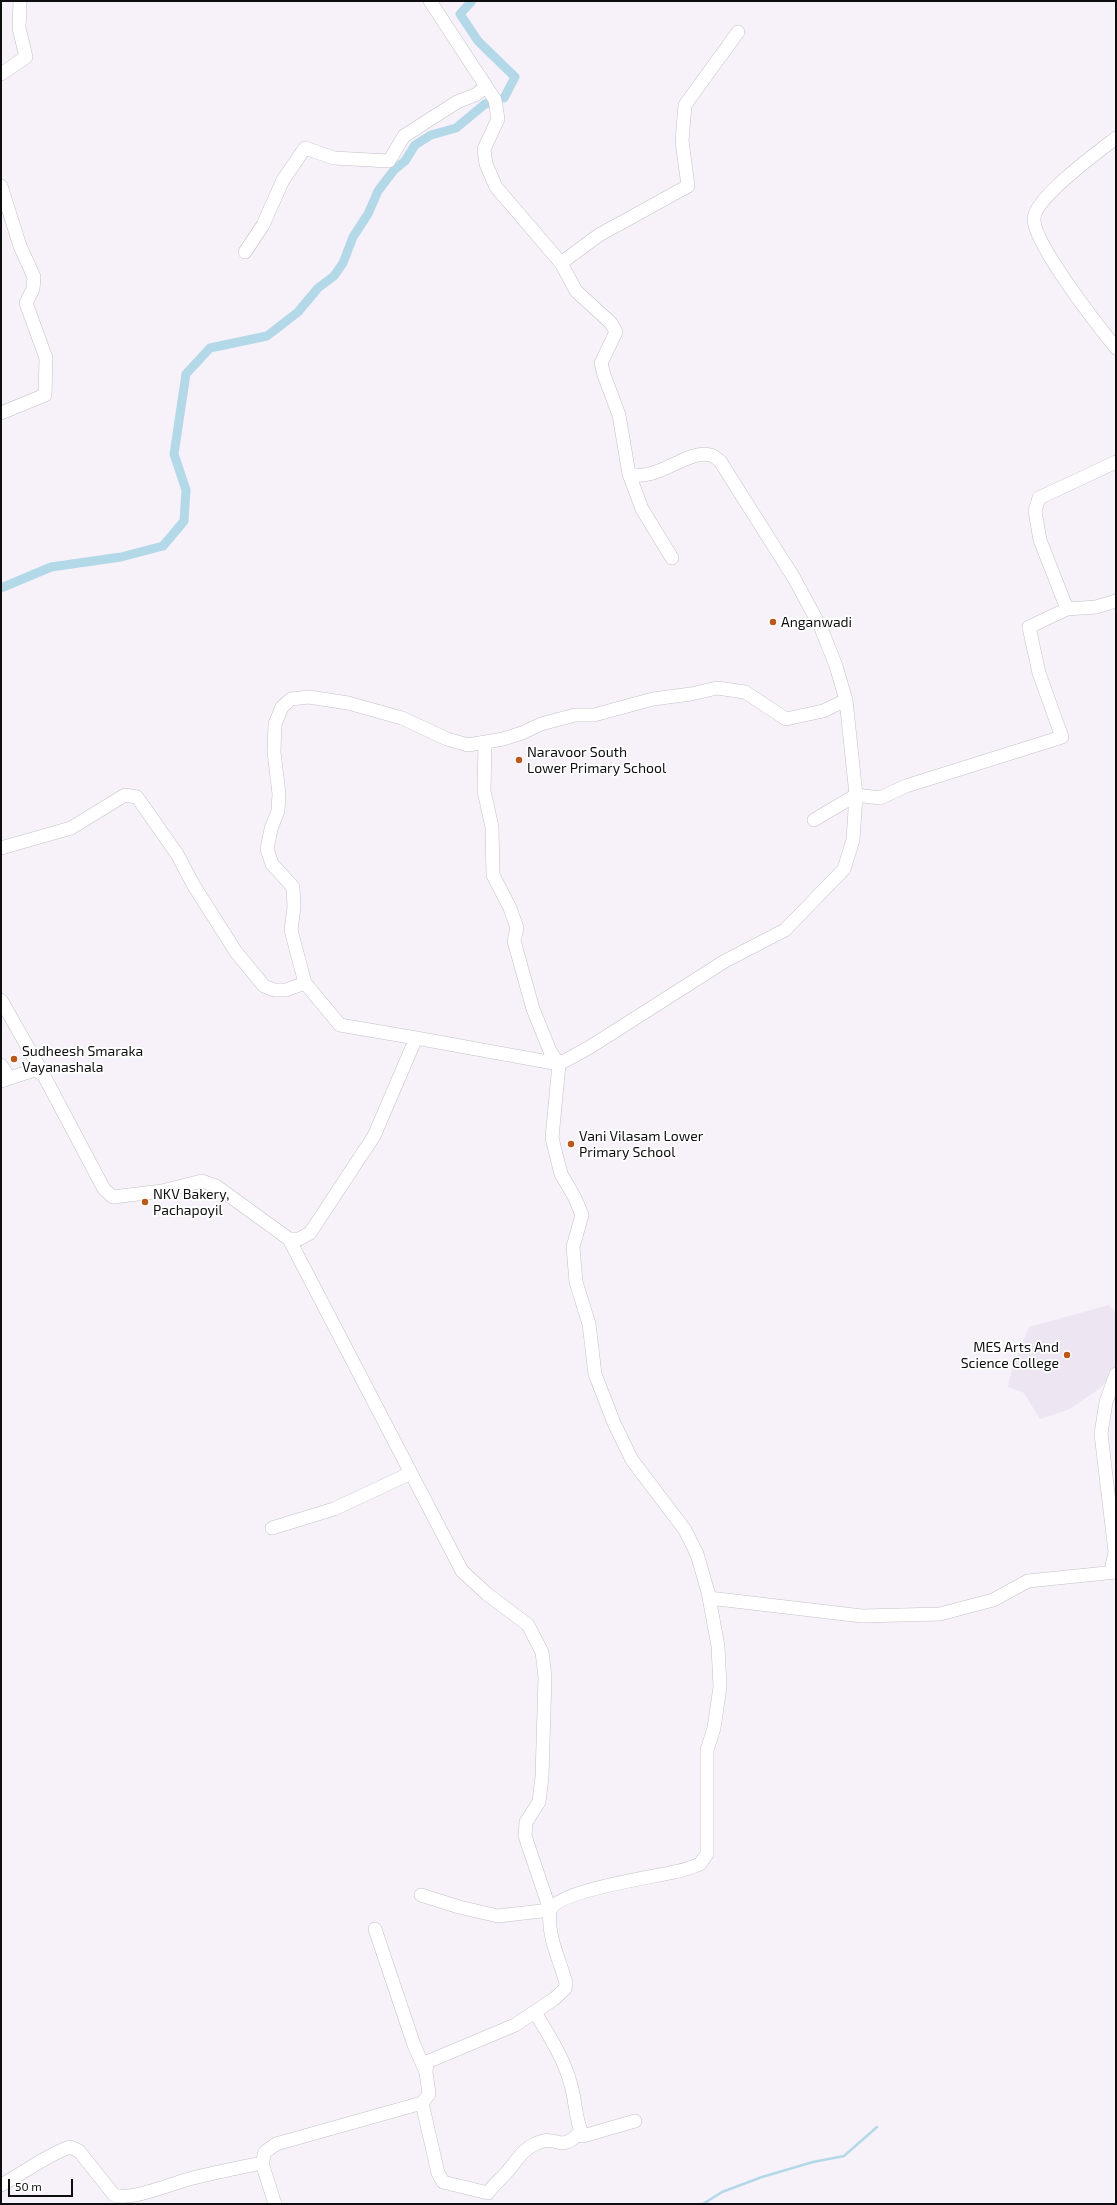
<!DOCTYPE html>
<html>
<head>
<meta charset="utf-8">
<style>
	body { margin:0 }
	#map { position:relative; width:1117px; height:2205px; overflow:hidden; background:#f7f2f9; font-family:"Exo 2",sans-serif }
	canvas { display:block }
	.frame { position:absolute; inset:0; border:2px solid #0e0d0f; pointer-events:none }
	.scale { position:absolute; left:8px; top:2179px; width:65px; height:18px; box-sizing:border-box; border:2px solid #0e0d0f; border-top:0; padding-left:5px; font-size:12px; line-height:14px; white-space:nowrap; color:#0e0d0f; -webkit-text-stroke:3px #fff; paint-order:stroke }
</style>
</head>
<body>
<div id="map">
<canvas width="1117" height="2205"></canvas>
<div class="frame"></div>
<div class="scale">50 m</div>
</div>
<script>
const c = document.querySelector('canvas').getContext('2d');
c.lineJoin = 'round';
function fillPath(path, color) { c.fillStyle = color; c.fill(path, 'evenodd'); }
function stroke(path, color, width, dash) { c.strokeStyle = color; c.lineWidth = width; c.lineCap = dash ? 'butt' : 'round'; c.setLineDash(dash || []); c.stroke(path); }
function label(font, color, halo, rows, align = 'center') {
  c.font = font + ' "Exo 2",sans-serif'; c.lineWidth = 3.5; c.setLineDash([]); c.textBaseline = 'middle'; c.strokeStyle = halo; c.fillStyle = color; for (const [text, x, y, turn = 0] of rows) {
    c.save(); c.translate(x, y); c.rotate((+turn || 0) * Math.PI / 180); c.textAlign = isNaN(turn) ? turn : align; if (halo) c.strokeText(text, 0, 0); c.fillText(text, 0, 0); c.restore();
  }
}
const built = new Path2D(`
	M 1109,1305 L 1116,1312 L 1116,1365 L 1103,1386 L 1070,1409 L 1040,1419 L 1024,1393 L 1008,1387 L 1012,1369 L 1029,1327 Z`);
const stream = new Path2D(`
	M 703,2204 L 722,2192 L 762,2177 L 813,2162 L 844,2156 L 877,2127`);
const canal = new Path2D(`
	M 472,1 L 460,14 L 478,41 L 515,77 L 504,98
	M 1,588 L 51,567 L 121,557 L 163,546 L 184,521 L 186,490 L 174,454 L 186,374 L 210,348 L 267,336 L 298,312 L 318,288 L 334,276 L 343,263 L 353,237 L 368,214 L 378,191 L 394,170 L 405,161 L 415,145 L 431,135 L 456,128 L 485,104 L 490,103`);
const minor = new Path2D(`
	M 1,74 L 26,57 L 19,28 L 20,1
	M 1116,138 C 1099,151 1036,197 1034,218 C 1032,242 1099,327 1116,348
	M 1,186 L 20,246 L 34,277 L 33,289 L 26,303 L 46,358 L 45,395 L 1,413
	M 245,252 L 263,225 L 283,180 L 305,148 L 334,158 L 389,161 L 404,136 L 457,102 L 477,94 L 486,86
	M 561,263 L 599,235 L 688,186 L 682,141 L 685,105 L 738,32
	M 629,474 L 642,509 L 672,558
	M 1067,609 L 1040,540 L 1035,511 L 1039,498 L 1116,462
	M 814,820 L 856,795 L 880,798 L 906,786 L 1062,737 L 1039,673 L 1029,627 L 1067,609 L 1096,607 L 1116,601
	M 1,848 L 71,828 L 125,795 L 137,797 L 177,854 L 194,886 L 236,952 L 264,986 L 274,990 L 286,990 L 305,983 L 291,930 L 294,907 L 293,887 L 272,864 L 267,849 L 271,829 L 278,811 L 279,794 L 274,752 L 275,724 L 282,707 L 291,699 L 309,697 L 348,703 L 402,718 L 447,739 L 468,745 L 503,739 L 522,733 L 541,724 L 575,715 L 594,715 L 653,699 L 691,694 L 717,688 L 745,692 L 786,719 L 823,711 L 846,700
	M 305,983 L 340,1025 L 416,1038
	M 1,1000 L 43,1074
	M 1,1065 L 9,1078
	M 1,1081 L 34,1070 L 43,1074 L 104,1189 L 113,1197 L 162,1191 L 202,1181 L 216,1186 L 289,1239 L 299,1239 L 310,1233 L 374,1136 L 416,1038 L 559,1064 L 590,1047 L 725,961 L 785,930 L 844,869 L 853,840 L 856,795 L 846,700 L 836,666 L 821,628 L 794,578 L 720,461 C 717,459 713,455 710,455 C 688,449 655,483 629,474 L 619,415 L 604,375 L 601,363 L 616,332 L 611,323 L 576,291 L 561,263 L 496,187 L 486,164 L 484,149 L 498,119 L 495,100 L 430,1
	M 289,1239 L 462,1571 L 487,1594 L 528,1625 L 542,1652 L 545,1677 L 542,1777 L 539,1802 L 526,1822 L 525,1836 L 550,1910 L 498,1916 L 459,1907 L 421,1895
	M 272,1528 L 334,1509 L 411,1473
	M 1111,1571 L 1115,1552 L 1101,1434 L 1106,1402 L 1116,1374
	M 709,1598 L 862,1616 L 940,1614 L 993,1600 L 1028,1581 L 1116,1572
	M 375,1929 L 414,2045 L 426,2072
	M 535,2012 C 549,2036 564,2058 571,2085 C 576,2102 575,2120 583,2136 L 635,2121
	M 422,2103 L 438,2173 L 443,2182 L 488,2193 C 493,2185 500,2180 507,2172 C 516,2162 522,2150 535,2144 C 558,2132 559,2156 581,2131
	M 1,2185 C 24,2173 46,2155 70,2147 L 79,2151 L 114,2195 C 131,2201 171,2184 189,2179 C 213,2173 238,2168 262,2163
	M 275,2204 L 262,2163 L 265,2152 L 276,2144 L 422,2103 L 429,2094 L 426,2072 L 427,2062 L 515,2025 L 554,1999 L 565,1989 L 566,1983 C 560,1961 547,1935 550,1912 C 553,1891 654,1877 674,1872 C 683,1871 692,1867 700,1864 L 707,1854 L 707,1750 L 714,1728 L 720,1687 L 718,1646 L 708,1592 L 697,1554 L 685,1530 L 632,1460 L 614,1423 L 595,1374 L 589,1324 L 576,1282 L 573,1247 L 582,1215 L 575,1198 L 561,1174 L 552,1138 L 559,1064 L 550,1051 L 533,1009 L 514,941 L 517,928 L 510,908 L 493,875 L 492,827 L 484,791 L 485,743`);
const markers = [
	[773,622,4,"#ba591a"],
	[519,760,4,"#ba591a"],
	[14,1059,4,"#ba591a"],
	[571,1144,4,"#ba591a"],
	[145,1202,4,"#ba591a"],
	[1067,1355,4,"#ba591a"]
];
const poiNames = [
	["Anganwadi",781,622],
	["Naravoor South",527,752],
	["Lower Primary School",527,768],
	["Sudheesh Smaraka",22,1051],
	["Vayanashala",22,1067],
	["Vani Vilasam Lower",579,1136],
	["Primary School",579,1152],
	["NKV Bakery,",153,1194],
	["Pachapoyil",153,1210],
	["MES Arts And",1059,1347,"right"],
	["Science College",1059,1363,"right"]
];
fillPath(built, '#ede5f2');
stroke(stream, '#b3d9e8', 2.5);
stroke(canal, '#b3d9e8', 9);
stroke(minor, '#c4c0c7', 14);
stroke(minor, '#fff', 13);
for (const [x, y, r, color] of markers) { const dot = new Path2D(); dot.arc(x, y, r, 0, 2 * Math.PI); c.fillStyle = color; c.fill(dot); stroke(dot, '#fff', 1.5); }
label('14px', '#0e0d0f', '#fff', poiNames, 'left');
</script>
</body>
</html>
